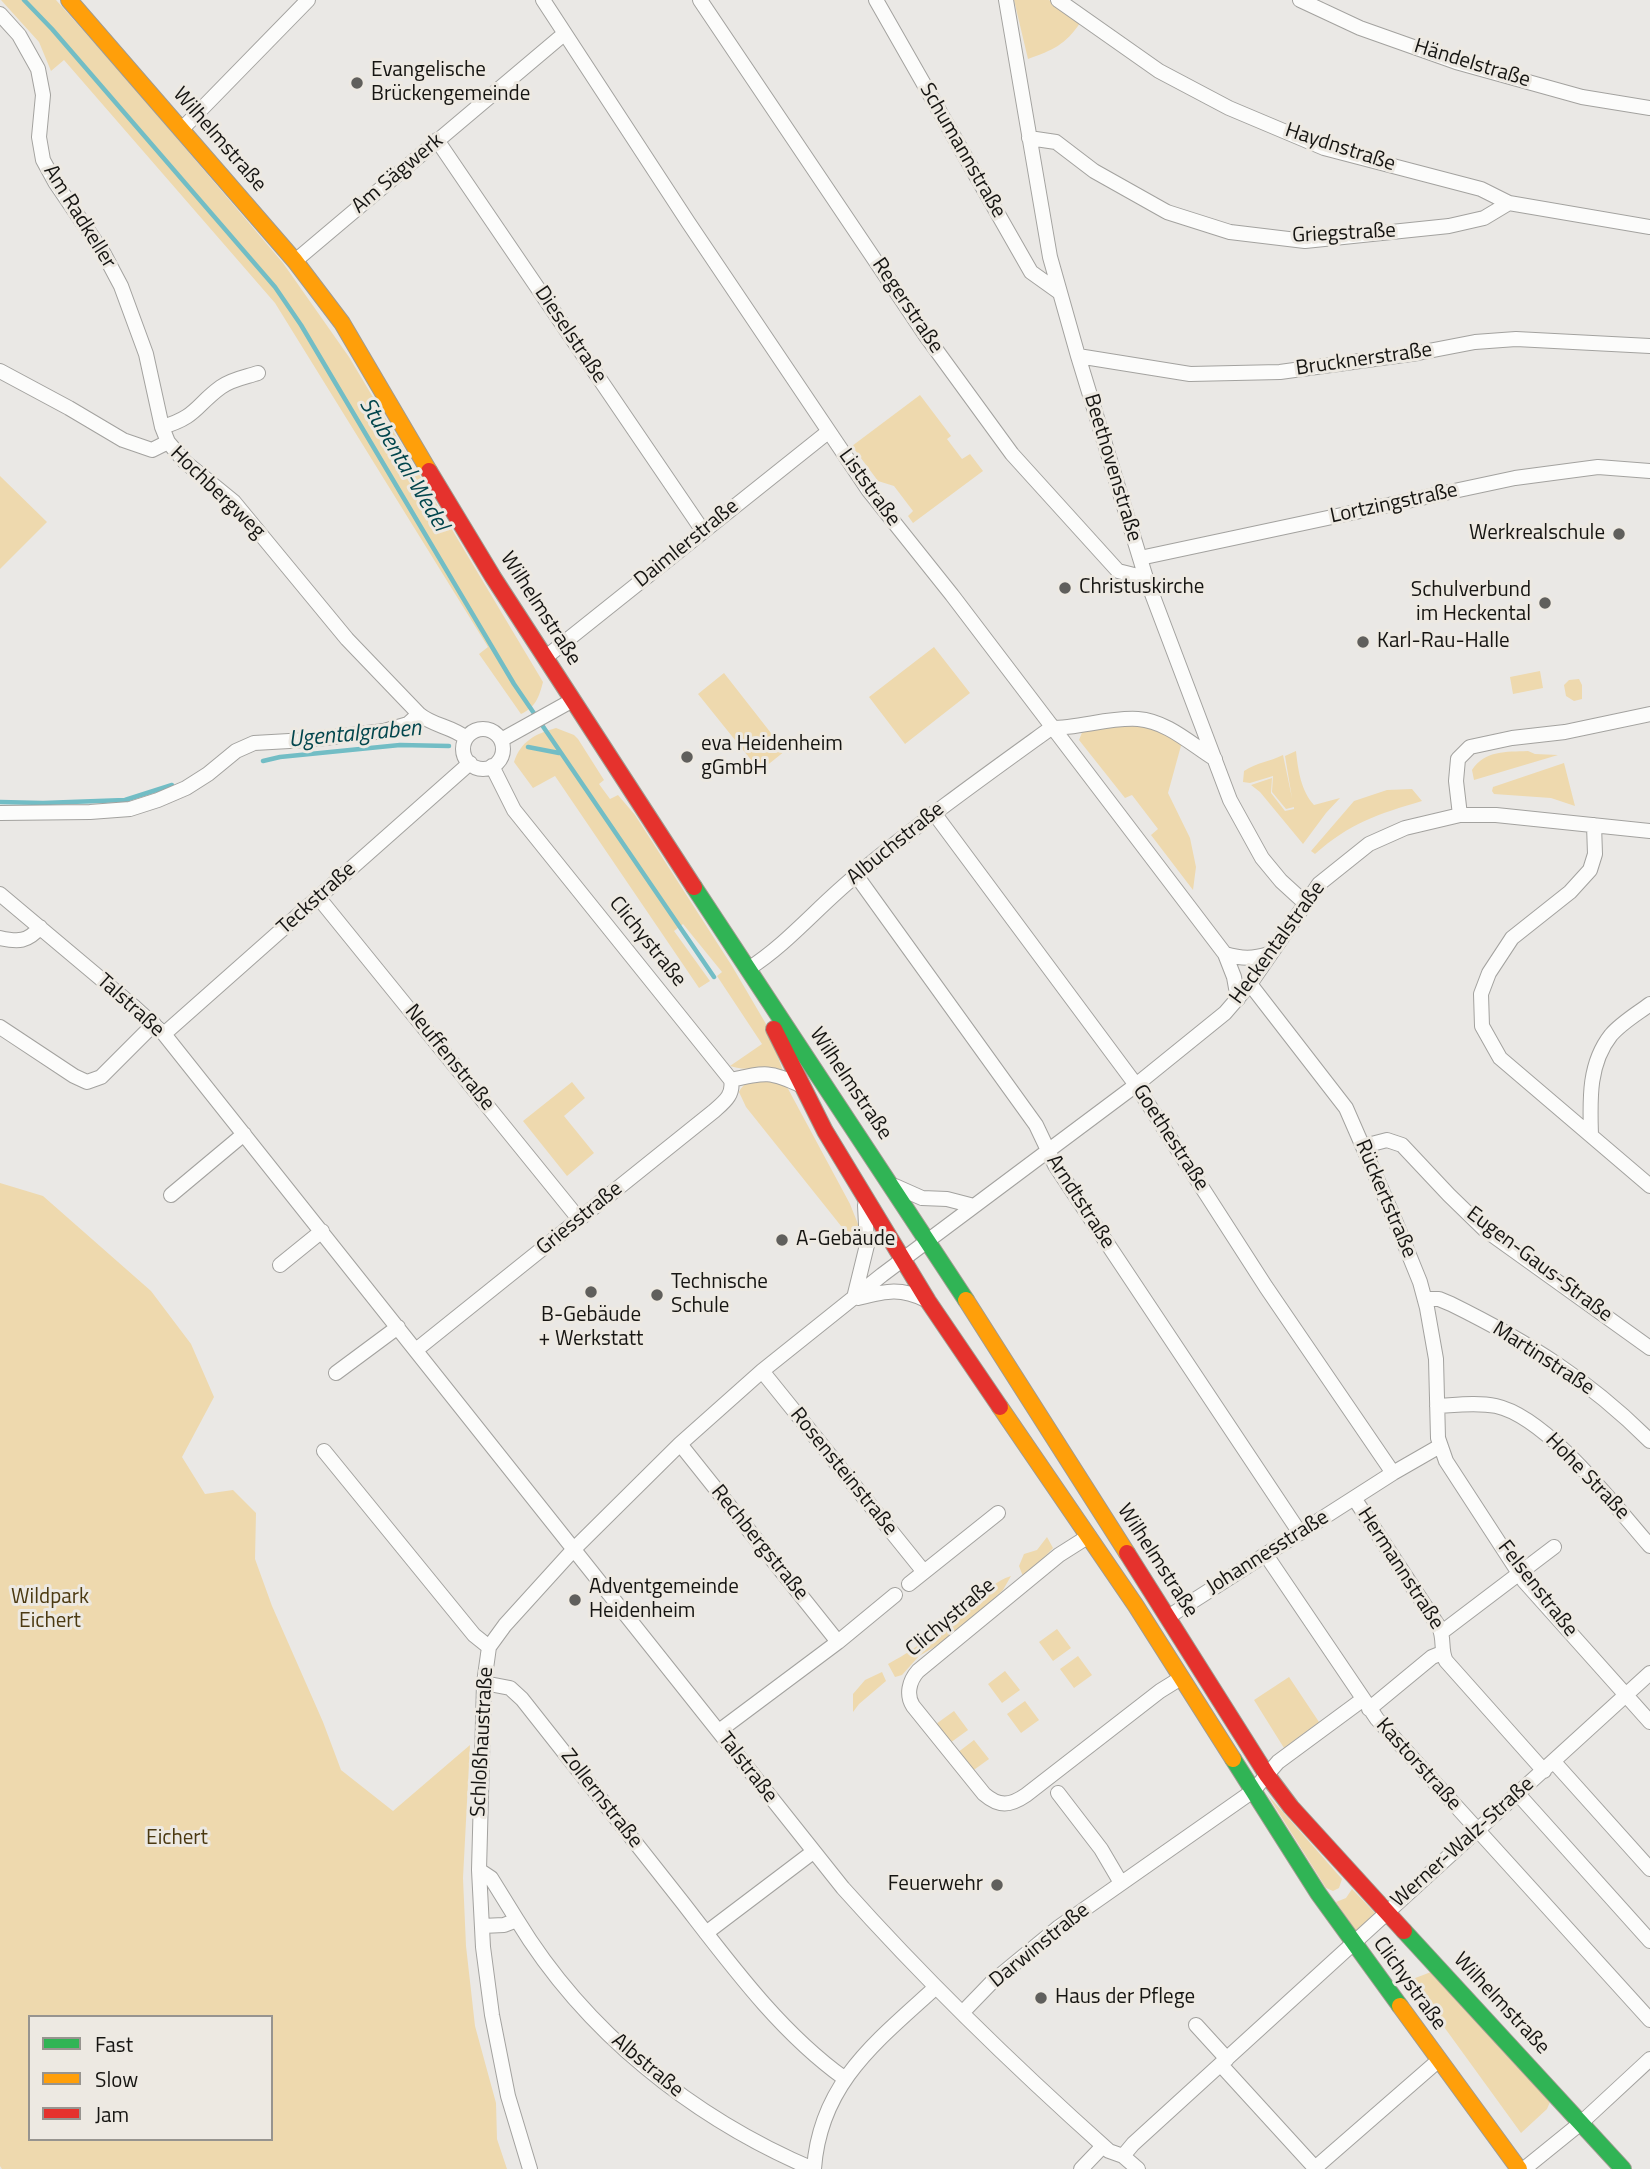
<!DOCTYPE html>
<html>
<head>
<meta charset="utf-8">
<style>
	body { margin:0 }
	#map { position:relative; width:1650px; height:2169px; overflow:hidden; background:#eae8e5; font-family:"Titillium Web",sans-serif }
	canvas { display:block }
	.legend { position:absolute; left:28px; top:2015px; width:245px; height:126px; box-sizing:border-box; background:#ede9e2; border:2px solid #97948f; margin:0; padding:9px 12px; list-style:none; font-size:21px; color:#161512 }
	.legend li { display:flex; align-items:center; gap:14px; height:35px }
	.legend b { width:35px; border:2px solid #97948f }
</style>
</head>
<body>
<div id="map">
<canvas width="1650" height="2169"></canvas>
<ul class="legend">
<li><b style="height:9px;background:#30b455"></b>Fast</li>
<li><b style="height:9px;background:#ff9f0a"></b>Slow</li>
<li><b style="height:9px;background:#e5322d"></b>Jam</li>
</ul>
</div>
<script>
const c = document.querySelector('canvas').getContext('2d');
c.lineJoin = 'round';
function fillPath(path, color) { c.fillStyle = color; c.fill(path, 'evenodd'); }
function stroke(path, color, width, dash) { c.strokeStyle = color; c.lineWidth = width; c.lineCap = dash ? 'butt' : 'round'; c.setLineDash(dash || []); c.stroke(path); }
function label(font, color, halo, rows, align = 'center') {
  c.font = font + ' "Titillium Web",sans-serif'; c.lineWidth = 6; c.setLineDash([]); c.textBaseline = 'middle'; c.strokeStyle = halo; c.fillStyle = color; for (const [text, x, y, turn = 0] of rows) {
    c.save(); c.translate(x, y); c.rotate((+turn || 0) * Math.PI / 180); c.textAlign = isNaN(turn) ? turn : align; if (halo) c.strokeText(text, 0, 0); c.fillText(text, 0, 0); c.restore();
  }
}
const green = new Path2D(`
	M 1,0 L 56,0 L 122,74 L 283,263 L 349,357 L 543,682 C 539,697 536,707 521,714 L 479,654 L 488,647 L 275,303 L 64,60 L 51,71 L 39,42 Z
	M 1014,0 L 1049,0 L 1080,23 C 1065,45 1053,50 1028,59 Z
	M 920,395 L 951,436 L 947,439 L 962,459 L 970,454 L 983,471 L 913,523 L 908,516 L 913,511 L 894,486 L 878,481 L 852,446 Z
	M 0,476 L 47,522 L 0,569 Z
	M 934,647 L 970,693 L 905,744 L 869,697 Z
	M 1540,671 L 1543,688 L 1513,694 L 1510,677 Z
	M 724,673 L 785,751 L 760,771 L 698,694 Z
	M 1579,679 L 1582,685 L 1582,699 L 1574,701 L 1566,696 L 1564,685 L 1569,680 Z
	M 1138,723 L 1174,736 L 1182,742 L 1168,793 L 1190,838 L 1196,867 L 1193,890 L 1151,835 L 1158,829 L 1132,795 L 1125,798 L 1079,740 L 1083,730 Z
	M 556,728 L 574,735 L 578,739 L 604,780 L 599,784 L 610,799 L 618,795 L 635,815 L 732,966 L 766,1024 L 783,1071 C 764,1066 749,1072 730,1066 L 762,1044 L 717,976 L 722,972 L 683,924 L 674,931 L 710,981 L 699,988 L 555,776 L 533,788 L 514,762 C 521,741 535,734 556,728 Z
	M 1296,751 C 1298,770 1301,791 1314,805 L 1340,798 L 1326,813 L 1303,844 L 1260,792 L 1251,785 L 1272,778 L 1271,793 L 1285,811 L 1294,809 L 1294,807 L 1286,809 L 1272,792 L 1273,776 L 1250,783 L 1243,782 L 1244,771 C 1258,762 1269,762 1283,755 L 1292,798 L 1285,756 Z
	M 1528,751 L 1535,754 L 1558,755 L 1474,780 L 1472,770 C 1485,750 1506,752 1528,751 Z
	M 1564,763 L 1575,806 L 1551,798 L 1494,794 L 1492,791 L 1493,787 Z
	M 1412,789 L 1422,801 C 1378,814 1350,823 1315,854 L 1311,851 L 1354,801 L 1387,790 Z
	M 763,1078 L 786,1085 L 850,1204 L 862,1234 L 849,1236 L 746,1107 L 739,1092 C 743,1082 754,1081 763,1078 Z
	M 572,1082 L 585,1098 L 564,1116 L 594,1153 L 567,1176 L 523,1121 Z
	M 0,1183 L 43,1196 L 151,1291 L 191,1344 L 214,1397 L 182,1457 L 205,1494 L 233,1490 L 256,1513 L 255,1559 L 272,1606 L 323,1722 L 341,1770 L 393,1811 L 470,1745 L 463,1878 L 466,1946 L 475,2026 L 496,2103 L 497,2139 L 507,2169 L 2,2169 L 0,2166 ZM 30,2017 L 271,2017 L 271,2139 L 30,2139 Z
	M 1047,1537 L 1053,1548 L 1024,1579 L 1019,1566 L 1024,1554 L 1037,1550 Z
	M 1011,1576 L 1003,1590 L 984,1608 L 973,1616 L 955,1635 L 919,1656 L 902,1675 L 895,1677 L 888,1664 C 909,1653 943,1630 955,1610 L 968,1605 L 974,1595 C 990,1590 995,1581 1011,1576 Z
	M 1057,1629 L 1071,1648 L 1053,1661 L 1039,1642 Z
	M 1078,1656 L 1092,1675 L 1074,1688 L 1060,1669 Z
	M 1005,1671 L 1020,1690 L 1002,1703 L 988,1684 Z
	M 882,1672 L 886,1681 L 859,1704 L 853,1712 L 853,1694 L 865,1680 Z
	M 1289,1677 L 1319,1722 L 1284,1748 L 1254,1700 Z
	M 1025,1701 L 1039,1720 L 1021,1733 L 1007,1714 Z
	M 954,1711 L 968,1730 L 950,1743 L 936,1724 Z
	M 974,1740 L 989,1759 L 971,1772 L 957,1753 Z
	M 1267,1794 L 1342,1879 L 1339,1888 L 1333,1891 L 1326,1888 Z
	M 1352,1889 L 1375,1913 L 1356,1931 L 1336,1902 L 1346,1898 Z
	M 1431,1972 L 1550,2102 L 1547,2109 L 1521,2133 L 1410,1980 Z`);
const stream = new Path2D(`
	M 24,0 L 52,29 L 275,287 L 301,325 L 514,684 L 714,977
	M 528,747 L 559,753
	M 263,761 L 280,757 L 400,745 L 449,746
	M 0,802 L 43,803 L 125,800 L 172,785`);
const street = new Path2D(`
	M 543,0 L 688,222 L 869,491 L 952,595 L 1225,954 L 1234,977 L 1238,999
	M 700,0 L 926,336 L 1012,454 L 1118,571 L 1146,578
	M 876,0 L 1031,272 L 1059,292
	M 1006,0 L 1050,257 L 1078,356 L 1146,578 L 1230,800 L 1262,858 L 1281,881 L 1304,902
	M 1058,0 L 1159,71 L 1229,108 L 1324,148 L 1481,189 L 1509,203 L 1650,227
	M 1300,0 L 1360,28 L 1456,62 L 1582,97 L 1650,108
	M 0,14 L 19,35 L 38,69 L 43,95 L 39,137 L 43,160 L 55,182 L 104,254 L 121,286 L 146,354 L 162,427 L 168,442 L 185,462 L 234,502 L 347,639 L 419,714 C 433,726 451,726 466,738
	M 182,129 L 308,0
	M 1029,138 L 1056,142 L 1094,171 L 1167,212 L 1230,232 L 1305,241 L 1449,226 L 1484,218 L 1509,203
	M 437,140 L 703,531
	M 295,261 L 564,34
	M 1078,356 L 1190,374 L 1280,372 L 1418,353 L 1475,342 L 1516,339 L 1650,346
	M 0,371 L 69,408 L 123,440 L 152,450 L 168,442
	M 162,427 C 197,417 196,405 221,387 C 232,379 246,377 258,373
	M 1140,558 L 1515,478 L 1598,467 L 1650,471
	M 546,657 L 828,432
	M463 749a20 20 0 1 1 40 0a20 20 0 1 1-40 0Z
	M 501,740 L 573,700
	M 492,766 L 514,810 L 731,1080
	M 0,813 L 90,812 L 130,809 L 158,800 L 186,788 L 208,774 L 236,751 L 254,743 L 307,740 L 384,731 L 408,724 L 419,714
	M 934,813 L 1136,1085 L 1266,1287 L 1393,1473
	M 1460,815 L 1456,781 L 1458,759 L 1470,747 L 1512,738 L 1565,732 L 1650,714
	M 1594,825 L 1595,854 L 1590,870 L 1570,892 L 1512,938 L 1489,973 L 1481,994 L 1482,1026 L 1500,1058 L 1650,1186
	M 856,875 L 1036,1125 L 1055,1165 L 1300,1533
	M 0,894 L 132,1005 L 164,1034 L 843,1888 C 926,1981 1016,2068 1109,2151 L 1123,2156 L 1138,2169
	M 318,897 L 579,1219
	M 0,938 C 18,942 28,942 40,927
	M 1225,954 C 1242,959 1253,959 1269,954
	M 748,969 C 789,943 820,904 858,874 C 920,822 986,775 1051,728 C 1080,728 1110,717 1138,719 C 1167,721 1192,745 1215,759
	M 1250,984 L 1346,1108 L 1394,1218 L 1420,1282 L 1427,1308 L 1436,1359 L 1438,1438 L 1446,1461 L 1524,1581 L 1650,1722
	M 0,1027 L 74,1076 L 87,1082 L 101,1077 L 154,1024
	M 164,1034 L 470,763
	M 731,1080 C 766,1072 770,1071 802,1086
	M 1591,1135 C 1590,1101 1588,1064 1611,1035 C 1621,1023 1638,1013 1650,1004
	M 1364,1146 L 1387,1140 L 1402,1145 L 1449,1195 L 1484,1229 L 1650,1348
	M 895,1186 L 922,1198 L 947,1199 L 974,1206
	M 171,1195 L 244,1134
	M 280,1265 L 322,1231
	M 854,1298 L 867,1245 L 865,1205
	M 858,1298 C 886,1291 900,1287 926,1300
	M 1425,1299 L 1439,1299 L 1451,1304 C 1528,1342 1589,1380 1650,1441
	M 416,1350 L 714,1111 C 724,1102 734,1095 731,1080
	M 762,1371 L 924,1572
	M 336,1373 L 398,1327
	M 1437,1406 C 1456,1405 1477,1402 1496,1406 C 1547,1417 1615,1506 1650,1546
	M 680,1444 L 838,1642
	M 324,1451 L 474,1635 L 489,1647
	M 1354,1498 L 1439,1627 C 1445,1639 1440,1650 1446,1661 L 1544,1771
	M 1089,1536 L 1059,1555 L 918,1671 C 909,1681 906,1695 913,1706 L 984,1794 C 999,1807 1010,1806 1026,1795 L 1160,1691 L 1181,1678
	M 1266,1555 L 1377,1719 L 1650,2020
	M 909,1584 L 998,1513
	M 1168,1617 L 1393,1473 L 1440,1446
	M 1442,1632 L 1554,1547
	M 484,1683 L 510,1688 L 522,1699 C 576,1767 629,1835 683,1903 C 731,1965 780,2032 844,2078
	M 1369,1709 L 1432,1657 L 1442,1653
	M 719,1731 L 838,1642 L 895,1595
	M 1554,1762 L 1650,1869
	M 1058,1793 L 1101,1849 L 1121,1883
	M 1518,1794 L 1650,1941
	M 479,1870 L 491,1878 L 517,1920
	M 482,1926 L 504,1925 L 517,1920 C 585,2032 693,2118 813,2169
	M 706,1933 L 813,1852
	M 962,2013 L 991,1983 L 1059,1927 L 1253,1791 L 1278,1762 L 1362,1700
	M 1196,2025 L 1227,2059
	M 1221,2065 L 1316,2169
	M 1123,2156 L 1133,2144 L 1650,1673
	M 1315,2168 L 1439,2060
	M 530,2169 L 508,2096 L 492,2015 L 483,1947 L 479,1870 L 484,1683 L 489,1647 L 505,1625 L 574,1549 L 680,1444 L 762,1371 L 882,1275 L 1136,1085 L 1225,1013 L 1250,984 L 1319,884 L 1369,844 L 1405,828 L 1460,815 L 1496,815 L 1650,831
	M 814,2169 C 820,2083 877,2041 936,1987
	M 1081,2169 L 1103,2146
	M 1524,2169 L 1582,2122 L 1650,2059`);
const fast = new Path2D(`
	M 694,887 L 966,1300
	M 1233,1759 L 1318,1893 L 1400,2006
	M 1404,1931 L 1623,2169`);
const slow = new Path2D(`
	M 69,0 L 295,261 L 342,323 L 429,471
	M 966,1300 L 1127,1553
	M 1000,1407 L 1136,1606 L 1233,1759
	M 1400,2006 L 1519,2169`);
const jam = new Path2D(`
	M 429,471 L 493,577 L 694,887
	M 774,1029 L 825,1131 L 928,1301 L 1000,1407
	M 1127,1553 L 1267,1775 L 1291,1807 L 1404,1931`);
const markers = [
	[357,83,7,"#605f5c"],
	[1619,534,7,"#605f5c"],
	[1065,588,7,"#605f5c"],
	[1545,603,7,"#605f5c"],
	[1363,642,7,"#605f5c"],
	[687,757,7,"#605f5c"],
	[782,1240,7,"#605f5c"],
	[591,1292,7,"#605f5c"],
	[657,1295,7,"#605f5c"],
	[575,1600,7,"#605f5c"],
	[997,1885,7,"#605f5c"],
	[1041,1998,7,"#605f5c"]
];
const streetNames = [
	["Händelstraße",1472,64,17],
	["Wilhelmstraße",219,140,49],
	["Haydnstraße",1340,148,18],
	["Schumannstraße",962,151,60],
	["Am Sägwerk",398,174,-40],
	["Am Radkeller",79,217,58],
	["Griegstraße",1344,234,-3],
	["Regerstraße",907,306,56],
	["Dieselstraße",570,335,56],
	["Brucknerstraße",1364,360,-8],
	["Beethovenstraße",1112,468,73],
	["Liststraße",869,488,54],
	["Hochbergweg",217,493,44],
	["Lortzingstraße",1394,504,-12],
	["Daimlerstraße",687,544,-39],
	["Wilhelmstraße",540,609,57],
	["Albuchstraße",896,844,-39],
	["Teckstraße",317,899,-42],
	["Clichystraße",647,942,51],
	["Heckentalstraße",1278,943,-54],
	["Talstraße",130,1006,42],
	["Neuffenstraße",449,1058,51],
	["Wilhelmstraße",850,1084,56],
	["Goethestraße",1170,1138,57],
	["Rückertstraße",1385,1199,67],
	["Arndtstraße",1080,1202,57],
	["Griesstraße",580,1219,-39],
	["Eugen-Gaus-Straße",1539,1265,37],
	["Martinstraße",1543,1359,33],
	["Rosensteinstraße",843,1472,51],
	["Hohe Straße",1587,1477,46],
	["Rechbergstraße",759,1543,51],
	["Johannesstraße",1268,1553,-32],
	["Wilhelmstraße",1157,1561,57],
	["Hermannstraße",1400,1569,57],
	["Felsenstraße",1537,1589,52],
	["Clichystraße",951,1618,-40],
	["Schloßhaustraße",483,1742,-87],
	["Kastorstraße",1418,1765,48],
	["Talstraße",747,1768,52],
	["Zollernstraße",601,1799,52],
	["Werner-Walz-Straße",1463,1843,-42],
	["Darwinstraße",1040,1946,-39],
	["Clichystraße",1409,1984,54],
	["Wilhelmstraße",1501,2004,47],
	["Albstraße",647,2066,40]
];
const poiNames = [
	["Evangelische",371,71],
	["Brückengemeinde",371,95],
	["Werkrealschule",1605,534,"right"],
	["Christuskirche",1079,588],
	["Schulverbund",1531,591,"right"],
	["im Heckental",1531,615,"right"],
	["Karl-Rau-Halle",1377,642],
	["eva Heidenheim",701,745],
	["gGmbH",701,769],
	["A-Gebäude",796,1240],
	["Technische",671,1283],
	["Schule",671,1307],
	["B-Gebäude",591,1316,"center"],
	["+ Werkstatt",591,1340,"center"],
	["Adventgemeinde",589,1588],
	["Heidenheim",589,1612],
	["Feuerwehr",983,1885,"right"],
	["Haus der Pflege",1055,1998]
];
const parkNames = [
	["Wildpark",50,1598],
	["Eichert",50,1622],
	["Eichert",177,1839]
];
const waterNames = [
	["Stubental-Wedel",403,465,59],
	["Ugentalgraben",355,735,-5]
];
fillPath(green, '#eed9ae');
stroke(stream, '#72bdc5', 4.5);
stroke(street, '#a3a29f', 16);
stroke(fast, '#a09b90', 18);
stroke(slow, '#a09b90', 18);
stroke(jam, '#a09b90', 18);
stroke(street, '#fcfcfb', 14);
stroke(fast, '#30b455', 16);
stroke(slow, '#ff9f0a', 16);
stroke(jam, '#e5322d', 16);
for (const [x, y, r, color] of markers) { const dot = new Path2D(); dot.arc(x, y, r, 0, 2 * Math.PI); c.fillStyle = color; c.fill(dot); stroke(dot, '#ede9e2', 2.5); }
label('21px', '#161512', '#ede9e2', streetNames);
label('21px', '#161512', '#ede9e2', poiNames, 'left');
label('21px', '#4b3911', '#ede9e2', parkNames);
label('italic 23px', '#02464d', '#ede9e2', waterNames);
</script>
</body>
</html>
